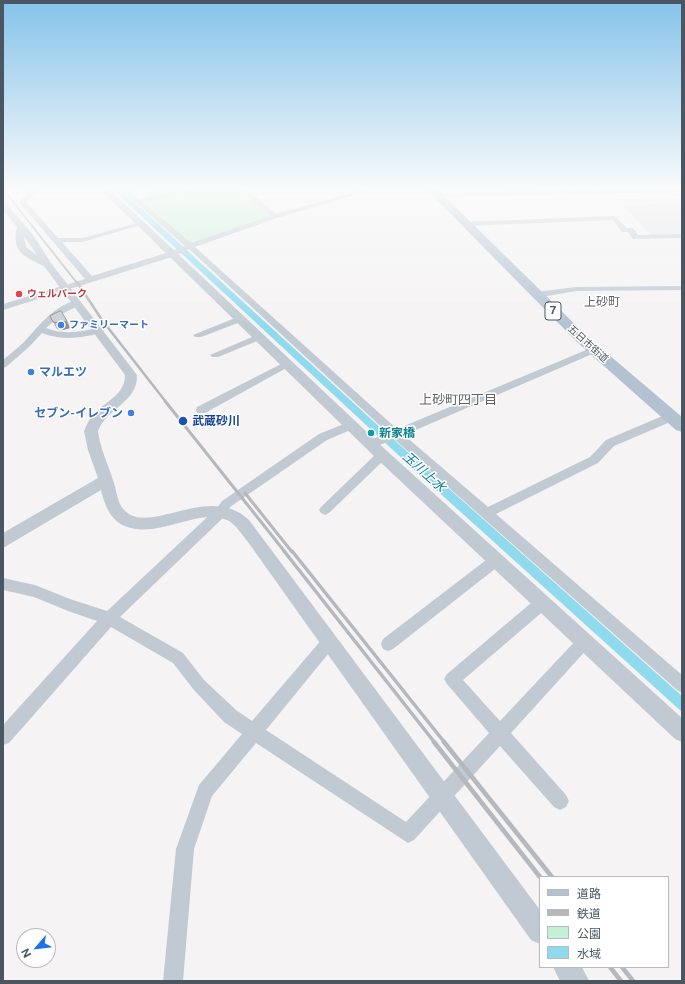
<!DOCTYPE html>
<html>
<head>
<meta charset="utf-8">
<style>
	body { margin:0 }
	#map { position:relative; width:685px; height:984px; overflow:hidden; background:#f5f3f3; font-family:"Public Sans","Noto Sans JP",sans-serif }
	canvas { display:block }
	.frame { position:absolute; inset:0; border:4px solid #4a5661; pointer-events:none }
	.legend { position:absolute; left:539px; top:876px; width:130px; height:92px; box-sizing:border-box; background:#fff; border:1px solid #b7bbc0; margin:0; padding:5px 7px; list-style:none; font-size:12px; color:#4a5661 }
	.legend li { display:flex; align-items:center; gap:8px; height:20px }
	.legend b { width:20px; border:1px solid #b7bbc0 }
	.north { position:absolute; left:16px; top:928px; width:40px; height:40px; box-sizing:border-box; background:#fff; border:1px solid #b7bbc0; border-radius:50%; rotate:242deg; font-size:11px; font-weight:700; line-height:16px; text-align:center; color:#4a5661 }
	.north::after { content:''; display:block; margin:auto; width:14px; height:18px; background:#1a73e8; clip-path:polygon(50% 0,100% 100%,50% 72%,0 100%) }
</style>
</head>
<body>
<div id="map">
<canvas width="685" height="984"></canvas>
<div class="frame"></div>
<ul class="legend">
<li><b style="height:5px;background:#b3c2d1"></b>道路</li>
<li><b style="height:5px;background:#b5b8bd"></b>鉄道</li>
<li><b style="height:11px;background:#c3f1d5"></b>公園</li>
<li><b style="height:11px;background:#90daee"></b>水域</li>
</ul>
<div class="north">N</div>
</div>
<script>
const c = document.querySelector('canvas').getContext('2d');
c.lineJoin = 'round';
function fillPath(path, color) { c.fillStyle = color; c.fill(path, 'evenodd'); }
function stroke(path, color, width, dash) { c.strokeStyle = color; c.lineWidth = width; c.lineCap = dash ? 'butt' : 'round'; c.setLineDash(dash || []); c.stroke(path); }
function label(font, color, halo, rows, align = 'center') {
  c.font = font + ' "Public Sans","Noto Sans JP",sans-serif'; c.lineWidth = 3; c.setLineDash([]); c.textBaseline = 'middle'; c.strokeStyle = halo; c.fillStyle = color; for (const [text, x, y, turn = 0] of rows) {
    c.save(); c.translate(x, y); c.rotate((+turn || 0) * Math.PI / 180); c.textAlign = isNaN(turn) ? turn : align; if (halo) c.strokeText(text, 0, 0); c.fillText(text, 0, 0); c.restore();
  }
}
const education = new Path2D(`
	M 682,203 L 682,234 L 651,235 L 622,205 Z`);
const green = new Path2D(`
	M 153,188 L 198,188 L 196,191 L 214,188 L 239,188 L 273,216 L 188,247 L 140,202 Z`);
const water = new Path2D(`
	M 111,188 L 119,188 L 383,430 L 682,696 L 682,712 L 422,477 Z`);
const minor = new Path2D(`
	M 33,188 L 40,188 L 26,202 L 58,238 L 82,238 L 141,222 L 145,224 L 82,242 L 62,242 L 92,276 L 169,252 L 185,246 L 119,188 L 126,188 L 139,199 L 199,188 L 213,188 L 142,202 L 191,243 L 270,216 L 238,188 L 245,188 L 276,214 L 368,188 L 378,188 L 277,218 L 195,247 L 397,429 L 591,348 L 597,348 L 597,352 L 404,435 L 488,507 L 590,457 L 606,440 L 667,414 L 675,414 L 676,417 L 675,420 L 614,446 L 598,463 L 496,514 L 682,675 L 682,693 L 677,690 L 394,439 L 375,447 L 367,447 L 365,444 L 367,441 L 388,433 L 189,249 L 175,256 L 3,310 L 3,304 L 85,279 L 19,202 Z
	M 682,188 L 682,192 L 437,197 L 434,195 L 437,193 Z
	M 615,216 L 627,228 L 633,228 L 638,235 L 682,234 L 682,238 L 633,239 L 628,232 L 622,232 L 613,220 L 465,226 L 461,224 L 465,222 Z
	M 682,286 L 682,290 L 576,291 L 536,298 L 532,295 L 536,292 L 576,287 Z
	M 77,300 L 80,301 L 80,305 L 62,314 L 46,328 C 64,335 79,332 98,328 L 103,331 L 101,333 C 81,338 62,341 42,333 L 30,346 L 6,367 L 3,368 L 3,360 C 10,354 18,348 24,342 C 40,325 53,306 77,300 Z
	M 240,316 L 243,317 L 243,321 L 201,337 L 195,337 L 193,335 Z
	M 259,334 L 264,337 L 262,339 L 218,357 L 212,357 L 210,355 Z
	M 287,361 L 290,362 L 292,364 L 290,366 L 205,413 L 197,413 L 196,410 L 197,407 Z
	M 351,421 L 355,422 L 356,425 L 355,428 L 327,440 L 230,507 L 225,516 L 120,617 L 183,653 L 204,680 L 236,710 L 252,721 L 323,638 L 328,636 L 333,638 L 335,643 L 333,648 L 266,730 L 406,822 L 489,733 L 447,684 L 444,679 L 447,674 L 537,598 L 542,597 L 547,598 L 549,603 L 547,608 L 463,680 L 500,721 L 579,637 L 584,635 L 589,637 L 591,642 L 589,647 L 511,733 L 566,795 L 569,801 L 566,807 L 560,810 L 554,807 L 500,746 L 414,840 L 408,843 L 256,743 L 212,796 L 194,849 L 183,981 L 163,981 L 176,849 L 199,785 L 242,734 L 224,722 L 194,690 L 173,663 L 111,627 L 9,743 L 3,745 L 3,725 L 97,621 L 68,611 L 34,597 L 3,590 L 3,578 L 35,585 L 70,599 L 107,611 L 217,508 L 222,501 L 319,434 Z
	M 382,451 L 388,455 L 386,458 L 329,513 L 325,515 L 321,513 L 319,510 L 321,507 L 378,452 Z
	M 495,555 L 500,557 L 502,561 L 500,565 L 393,649 L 388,651 L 383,649 L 381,644 L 383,639 L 490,557 Z`);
const tertiary = new Path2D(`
	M 99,188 L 108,188 L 387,451 L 682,718 L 682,742 L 675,739 L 377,459 Z
	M 3,202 L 6,203 L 34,236 L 51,263 L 137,375 C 138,402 107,408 98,431 C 100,448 108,464 113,480 C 116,488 117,499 121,506 C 144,542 207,480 249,520 L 540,910 L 540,944 L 531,940 L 248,542 C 242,535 236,524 227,520 C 199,508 163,536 131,528 C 112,524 105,507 101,490 L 3,548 L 3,533 L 98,478 L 88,450 L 84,431 C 87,424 90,417 96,412 C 108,400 125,394 125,375 L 44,266 C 24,257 11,251 17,227 L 3,210 ZM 24,236 L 37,255 L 26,247 Z
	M 553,967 L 582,967 L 589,981 L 560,981 Z`);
const primary = new Path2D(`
	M 425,188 L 436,188 L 588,337 L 682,417 L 682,432 L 676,430 L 578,343 Z`);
const railFar4 = new Path2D(`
	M 3,189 L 77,283`);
const railFar3 = new Path2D(`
	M 77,282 L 102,320 L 166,402`);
const railFar2 = new Path2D(`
	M 165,401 L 285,552
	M 245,493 L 292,552`);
const railFar1 = new Path2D(`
	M 284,551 L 435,743
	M 292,551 L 445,743`);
const rail = new Path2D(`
	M 434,742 L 540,877
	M 444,742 L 552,877
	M 610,967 L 621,981
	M 622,967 L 633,981`);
const wall = new Path2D(`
	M 50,316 L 67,321 L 70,328 L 63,330 L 57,329 Z`);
const shadedWall = new Path2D(`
	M 67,321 L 70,328 L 63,330 L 59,323 Z`);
const building = new Path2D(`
	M 61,311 L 67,321 L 59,323 L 53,322 L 50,316 Z`);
const markers = [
	[19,294,4,"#e0444e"],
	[61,325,4,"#3f7fe0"],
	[31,372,4,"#3f7fe0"],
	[131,413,4,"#3f7fe0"],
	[183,421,5,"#1a4fb4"],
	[371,433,4,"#0f9aa8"]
];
const farHealthnames = [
	["ウェルパーク",27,294]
];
const farShopnames = [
	["ファミリーマート",69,325]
];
const farStreetnames = [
	["五日市街道",588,344,42]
];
const shields = [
	[553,311,16]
];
const shieldNames = [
	["7",553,311]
];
const farQuarternames = [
	["上砂町",602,302]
];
const shopNames = [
	["マルエツ",39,372],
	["セブン-イレブン",123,413,"right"]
];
const transitNames = [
	["武蔵砂川",192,421]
];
const cultureNames = [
	["新家橋",379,433]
];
const neighbourhoodNames = [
	["上砂町四丁目",458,400]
];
const waterNames = [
	["玉川上水",424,472,42]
];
fillPath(education, '#e6e4e5');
fillPath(green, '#c3f1d5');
fillPath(water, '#90daee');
fillPath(minor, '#c1cad2');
fillPath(tertiary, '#c1cad2');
fillPath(primary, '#b3c2d1');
stroke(railFar4, '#b5b8bd', 2);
stroke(railFar3, '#b5b8bd', 2.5);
stroke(railFar2, '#b5b8bd', 3);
stroke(railFar1, '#b5b8bd', 3.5);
stroke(rail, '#b5b8bd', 4.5);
fillPath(wall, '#b0b2b7');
fillPath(shadedWall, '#909195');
fillPath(building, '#cdcfd5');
stroke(building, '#909195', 1);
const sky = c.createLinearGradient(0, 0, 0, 326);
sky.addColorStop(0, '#85c3ea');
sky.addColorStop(0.58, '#fafafa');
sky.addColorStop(1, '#fafafa00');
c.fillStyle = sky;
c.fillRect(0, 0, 685, 326);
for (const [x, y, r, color] of markers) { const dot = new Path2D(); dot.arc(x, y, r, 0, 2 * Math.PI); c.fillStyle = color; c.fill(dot); stroke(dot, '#fff', 1.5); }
label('bold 10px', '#be3a42', '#fff', farHealthnames, 'left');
label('bold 10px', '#366cbe', '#fff', farShopnames, 'left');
label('10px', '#4a5661', '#fff', farStreetnames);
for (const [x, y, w] of shields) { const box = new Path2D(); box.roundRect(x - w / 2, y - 9, w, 18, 3); c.fillStyle = '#fff'; c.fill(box); stroke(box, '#4a5661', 1); }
label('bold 11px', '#4a5661', null, shieldNames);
label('12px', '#5f6368', '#fff', farQuarternames);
label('bold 12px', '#366cbe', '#fff', shopNames, 'left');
label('bold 12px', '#164399', '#fff', transitNames, 'left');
label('bold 12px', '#0d838f', '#fff', cultureNames, 'left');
label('13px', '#5f6368', '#fff', neighbourhoodNames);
label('italic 13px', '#0c7c9b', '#fff', waterNames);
</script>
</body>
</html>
